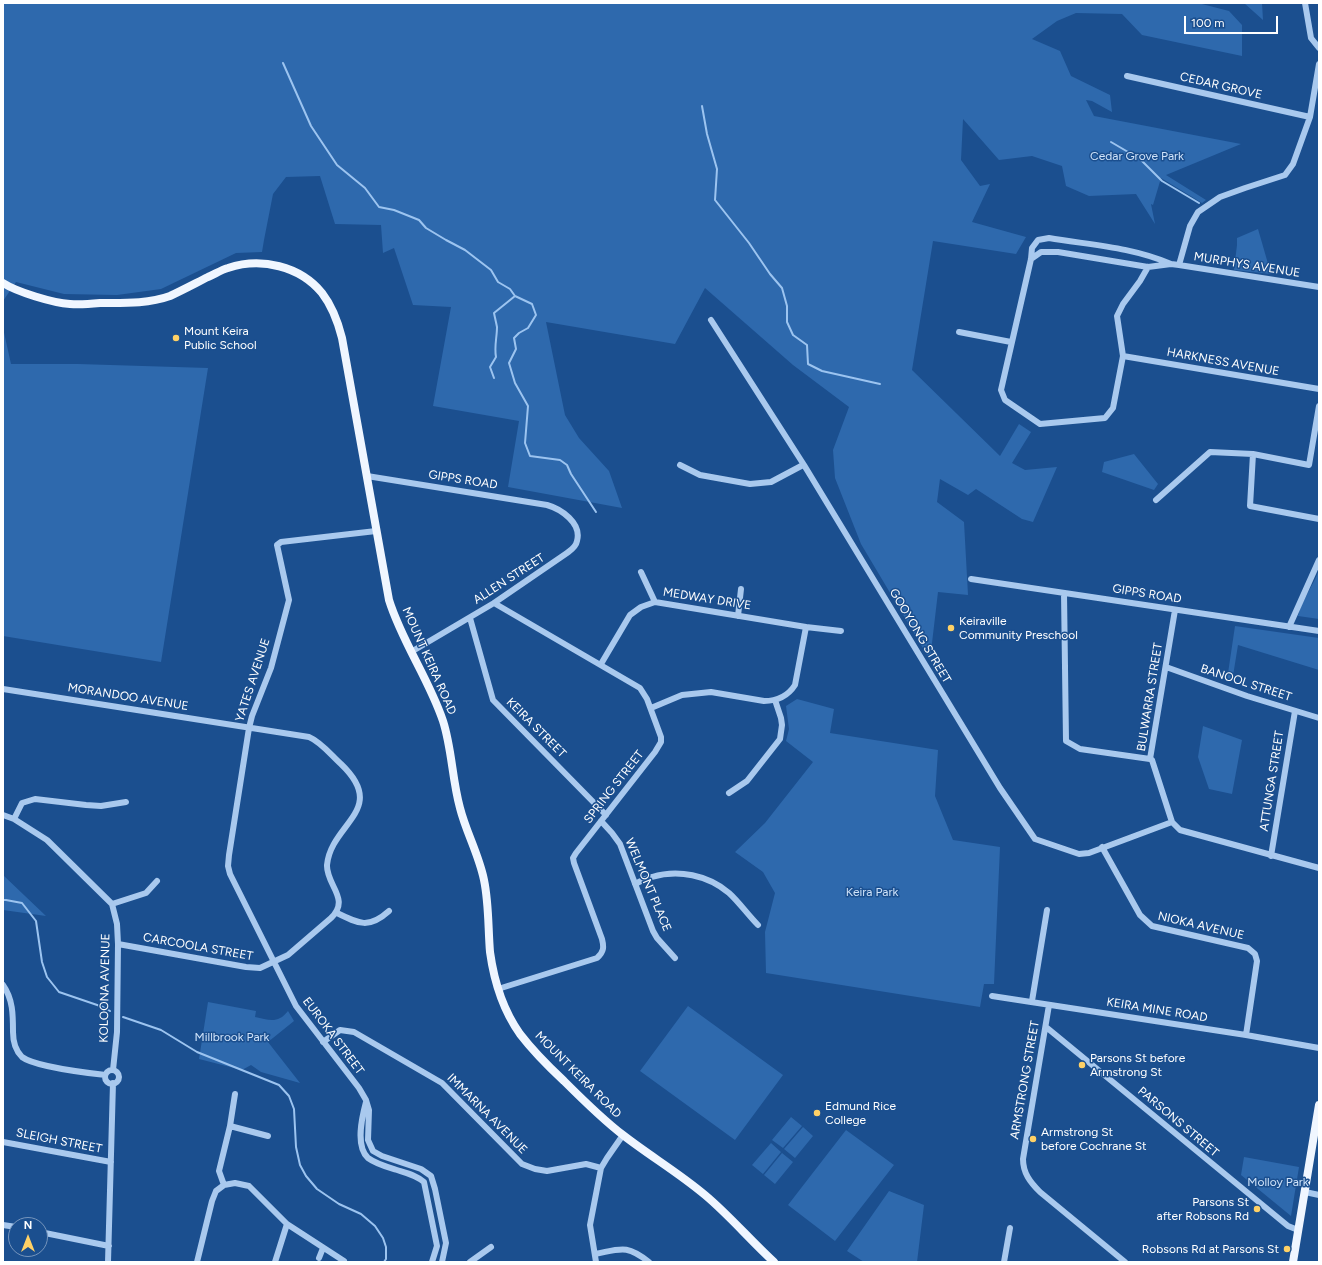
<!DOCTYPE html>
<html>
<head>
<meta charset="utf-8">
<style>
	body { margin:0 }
	#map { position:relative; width:1322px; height:1265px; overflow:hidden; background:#1b4f8f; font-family:Figtree,sans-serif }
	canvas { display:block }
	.frame { position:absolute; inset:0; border:4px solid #fff; pointer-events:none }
	.north { position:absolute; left:8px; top:1217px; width:40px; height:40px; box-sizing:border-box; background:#1b4f8f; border:1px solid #7695bc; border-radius:50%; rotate:0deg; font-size:11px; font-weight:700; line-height:16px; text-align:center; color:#fff }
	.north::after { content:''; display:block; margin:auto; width:14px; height:18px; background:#ffd166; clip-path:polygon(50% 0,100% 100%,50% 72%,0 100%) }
	.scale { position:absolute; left:1184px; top:16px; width:94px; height:18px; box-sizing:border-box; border:2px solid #fff; border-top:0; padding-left:5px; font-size:12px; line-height:14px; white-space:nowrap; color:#fff; -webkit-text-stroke:3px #1b4f8f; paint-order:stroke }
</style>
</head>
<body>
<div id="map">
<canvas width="1322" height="1265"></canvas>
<div class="frame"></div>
<div class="north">N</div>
<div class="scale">100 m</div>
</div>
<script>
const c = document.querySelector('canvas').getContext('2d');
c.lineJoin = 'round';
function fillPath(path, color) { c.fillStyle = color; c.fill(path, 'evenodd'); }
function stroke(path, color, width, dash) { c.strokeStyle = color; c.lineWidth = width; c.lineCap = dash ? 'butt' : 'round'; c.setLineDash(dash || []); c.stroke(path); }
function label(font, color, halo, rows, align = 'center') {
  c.font = font + ' Figtree,sans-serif'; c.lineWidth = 3; c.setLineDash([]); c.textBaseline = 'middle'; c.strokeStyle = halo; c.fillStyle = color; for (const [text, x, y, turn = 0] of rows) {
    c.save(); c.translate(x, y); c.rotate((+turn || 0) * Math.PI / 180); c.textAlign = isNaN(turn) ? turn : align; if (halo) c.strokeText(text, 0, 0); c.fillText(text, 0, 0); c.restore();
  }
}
const green = new Path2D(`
	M 3,3 L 1198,3 L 1229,11 L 1242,25 L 1242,56 L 1142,35 L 1122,14 L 1076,13 L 1057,21 L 1032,39 L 1060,51 L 1071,76 L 1110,95 L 1112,112 L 1092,101 L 1086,100 L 1094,116 L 1241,144 L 1166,175 L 1206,200 L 1202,203 L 1161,178 L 1153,205 L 1151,204 L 1155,224 L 1136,194 L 1089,196 L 1066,186 L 1062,166 L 1032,156 L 999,160 L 963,119 L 961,160 L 980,186 L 990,184 L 972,222 L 1026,237 L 1016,254 L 933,241 L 912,370 L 1000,456 L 1019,424 L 1031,432 L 1012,463 L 1025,470 L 1057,467 L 1033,522 L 1022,519 L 976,489 L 968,495 L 940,479 L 937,502 L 964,522 L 968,595 L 938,592 L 930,660 L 861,544 L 835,478 L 833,450 L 849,407 L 793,365 L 705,288 L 675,344 L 546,322 L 565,415 L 579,438 L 609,471 L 622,508 L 508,487 L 519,421 L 433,406 L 451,307 L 413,305 L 394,248 L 383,253 L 381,225 L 335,224 L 320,176 L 286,177 L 273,194 L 264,240 L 262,252 L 236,253 L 161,289 L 117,295 L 64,294 L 16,282 L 3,301 Z
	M 1244,3 L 1262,3 L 1263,20 Z
	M 1258,229 L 1271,274 L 1234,270 L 1237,245 L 1237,238 Z
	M 3,328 L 11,364 L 78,364 L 208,368 L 161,662 L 3,636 Z
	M 1134,454 L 1158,484 L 1154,490 L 1102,472 L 1104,462 Z
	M 1319,570 L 1319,619 L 1298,616 C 1302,600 1313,586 1319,570 Z
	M 1235,626 L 1319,638 L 1319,670 L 1238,645 L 1232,682 L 1227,680 Z
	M 797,699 L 834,709 L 830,733 L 938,750 L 935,796 L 953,840 L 1000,847 L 994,984 L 984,984 L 980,1007 L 766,973 L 765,932 L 775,893 L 763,872 L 735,852 L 765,823 L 813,762 L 786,741 L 789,729 L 786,706 Z
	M 1203,726 L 1242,740 L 1232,794 L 1209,789 L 1198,757 Z
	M 3,875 L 46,916 L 3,910 Z
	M 208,1002 L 256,1011 L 255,1017 C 269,1020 278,1024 288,1011 L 294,1021 L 268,1042 L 300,1083 L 261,1072 L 251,1065 L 242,1070 L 199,1059 Z
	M 688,1006 L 783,1075 L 735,1140 L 640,1071 Z
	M 791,1117 L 802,1126 L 783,1148 L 772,1140 Z
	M 803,1127 L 813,1136 L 795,1158 L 784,1149 Z
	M 846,1130 L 894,1165 L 835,1241 L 788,1205 Z
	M 771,1143 L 781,1152 L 763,1174 L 752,1165 Z
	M 782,1153 L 793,1162 L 775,1184 L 764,1175 Z
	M 1244,1157 L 1299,1167 L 1291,1216 L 1241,1175 Z
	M 889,1191 L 924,1205 L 917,1262 L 864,1262 L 847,1251 Z`);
const stream = new Path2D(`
	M 283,63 L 311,126 L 337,165 L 365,188 L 379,207 L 394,210 L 419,220 L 426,228 L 446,240 L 465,250 L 491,270 L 498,282 L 510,289 L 515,296 L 532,304 L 536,315 L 528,328 L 519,333 L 514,338 L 516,349 L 509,363 L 515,383 L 528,406 L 525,443 L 530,456 L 560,460 L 567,465 L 571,474 L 596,512
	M 702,106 L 707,134 L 717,169 L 715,200 L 749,243 L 770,274 L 782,288 L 787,306 L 787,322 L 793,335 L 807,345 L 808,364 L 822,371 L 880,384
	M 1111,142 L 1140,159 L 1162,181 L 1199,203
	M 494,378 L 490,367 L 496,357 C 494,347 497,337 497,327 C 496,322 495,318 494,313 L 515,296
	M 3,900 L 6,900 L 22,903 L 36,921 L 42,962 L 47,977 L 59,992 L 103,1007 L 110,1011
	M 123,1017 L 161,1030 L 197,1052 L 279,1085 L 289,1096 L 294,1109 L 296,1147 L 300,1165 L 306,1176 L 317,1189 L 339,1204 L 361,1214 L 375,1226 L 383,1238 L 386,1247 L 386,1259 L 384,1262`);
const minor = new Path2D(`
	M 1305,3 L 1311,38 L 1319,48
	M 1127,76 L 1310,117
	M 1031,259 L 1041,252 L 1058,252 L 1148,267 L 1171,264 L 1179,265 L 1319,287
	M 1179,265 L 1190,226 L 1198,212 L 1220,197 L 1245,188 L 1285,175 L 1293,164 L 1310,117 L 1319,64
	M 1148,267 L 1140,281 L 1123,304 L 1117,316 L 1123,356 L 1113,408 L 1105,418 L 1040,424 L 1005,400 L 1001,390 L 1031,259 L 1032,248 L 1038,240 L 1049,238 C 1090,245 1132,247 1171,264
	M 711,320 L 804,465 L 1000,788 L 1035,839 L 1079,854 L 1089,853 L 1172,822
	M 959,332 L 1011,342
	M 1123,356 L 1319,389
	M 1253,454 L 1250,506 L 1319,519
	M 680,465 L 700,475 L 750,484 L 771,482 L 803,465
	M 367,476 L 547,505 C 561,509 582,523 577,541 C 576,547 571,550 567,553 L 494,603 L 411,652
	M 1156,500 L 1210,452 L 1253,454 L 1309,465 L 1319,406
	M 376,531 L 281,542 L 277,545 L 289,600 L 271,668 L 252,716 L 249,728 L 229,855 L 228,866 L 230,874 L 296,1006 L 359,1088 L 366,1100 L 369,1110 L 368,1140 L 373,1151 L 382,1156 L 421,1169 L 431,1176 L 435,1189 L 446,1243 L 442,1262
	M 641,572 L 655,602
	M 971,579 L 1319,631
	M 1064,593 L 1066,741 L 1080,749 L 1150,759
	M 494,603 L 640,688 L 647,699 L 661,737 L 661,742 L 655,752 L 576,853 L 573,858 L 574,863 L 602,939 C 604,947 604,952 597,958 L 498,989
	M 1175,610 L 1150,759 L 1152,760 L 1172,822 L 1180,830 L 1319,868
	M 738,616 L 741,589
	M 470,618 L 493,700 L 606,815
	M 1289,627 L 1319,560
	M 601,664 L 630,615 L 641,607 L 655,602 L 806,627 L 841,631
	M 1166,667 L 1247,696 L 1319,718
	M 3,689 L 309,737 C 321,742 331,755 341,764 C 389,810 331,823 327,865 C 326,885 351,899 331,918 L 288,955 L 260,968 L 246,967 L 118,944
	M 651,708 L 682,695 L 711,692 L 764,701 C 778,701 788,696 795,685 L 806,627
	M 729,793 L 747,781 L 780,739 L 782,725 L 781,718 L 775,700
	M 3,815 L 14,819 L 47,840 L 112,904 L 117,924 L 118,944 L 117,1032 L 113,1070
	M 14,819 L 22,803 L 35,799 L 86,805 L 101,806 L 126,802
	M 601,821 L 612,833 L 620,844 L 653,931 L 657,938 L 675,958
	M 1102,847 L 1140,915 L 1152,926 L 1248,948 L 1255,954 L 1257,961 L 1246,1035
	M 1271,856 L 1295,711
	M 635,884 C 641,881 646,878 652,877 C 678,869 708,875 729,893 C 739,902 748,915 758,925
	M 112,904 L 146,893 L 157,881
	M 337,913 C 359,924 369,929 389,911
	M 3,985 C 13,999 13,1015 13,1032 C 13,1041 15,1050 22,1057 C 35,1067 88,1073 105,1075
	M 992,996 L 1246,1035 L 1319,1048
	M 1032,1001 L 1047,910
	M 1049,1005 L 1023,1159 C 1023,1173 1030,1182 1040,1192 L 1125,1262
	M 1046,1027 L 1288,1226 L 1298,1230
	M 323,1042 L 340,1030 L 354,1032 L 442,1083 L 522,1164 L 535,1169 L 547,1171 L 586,1164 L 601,1168
	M105 1077a7 7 0 1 1 14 0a7 7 0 1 1-14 0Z
	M 366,1102 C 362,1117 355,1146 368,1158 C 376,1164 387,1167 397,1170 C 407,1173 416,1175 424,1182 L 437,1246 L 432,1262
	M 230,1126 L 268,1136
	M 3,1142 L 111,1162
	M 224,1185 L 219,1171 L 230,1126 L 235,1094
	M 1305,1192 L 1319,1195
	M 287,1224 L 344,1261
	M 3,1225 L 16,1227
	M 40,1232 L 109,1246
	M 595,1254 C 621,1249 626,1244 649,1262
	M 319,1258 L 323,1248
	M 108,1262 L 113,1083
	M 197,1262 L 212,1201 L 216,1191 L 224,1185 L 235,1183 L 249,1186 L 287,1224 L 275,1262
	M 470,1262 L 491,1247
	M 596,1262 L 590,1225 L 601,1168 L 607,1158 L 623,1135
	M 1004,1262 L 1010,1228`);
const major = new Path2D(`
	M 3,283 C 17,292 53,303 70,304 C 80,305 90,304 100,303 C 124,303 148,304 170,296 C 183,290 196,283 208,277 C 215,274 221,270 228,268 C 261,257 300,266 322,293 C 332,306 338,322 342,338 L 389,600 C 402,642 429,679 443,721 C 452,749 452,779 460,808 C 466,832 479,855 484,880 C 489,904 488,928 490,952 C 494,981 503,1010 520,1034 C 533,1051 549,1067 564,1081 C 583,1100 602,1119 623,1135 C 650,1156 679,1173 705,1195 C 729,1215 750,1240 774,1262
	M 1293,1262 L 1319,1105`);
const markers = [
	[176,338,4,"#ffd166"],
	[951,628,4,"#ffd166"],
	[1082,1065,4,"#ffd166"],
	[817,1113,4,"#ffd166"],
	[1033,1139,4,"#ffd166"],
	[1257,1209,4,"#ffd166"],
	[1287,1249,4,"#ffd166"]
];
const streetNames = [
	["CEDAR GROVE",1221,86,13],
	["MURPHYS AVENUE",1247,265,9],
	["HARKNESS AVENUE",1223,362,10],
	["GIPPS ROAD",463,480,9],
	["ALLEN STREET",509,579,-33],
	["GIPPS ROAD",1147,594,9],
	["MEDWAY DRIVE",707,599,9],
	["GOOYONG STREET",920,636,59],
	["MOUNT KEIRA ROAD",429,661,66],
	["YATES AVENUE",253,680,-72],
	["BANOOL STREET",1246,683,18],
	["MORANDOO AVENUE",128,697,9],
	["BULWARRA STREET",1150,697,-81],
	["KEIRA STREET",536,728,45],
	["ATTUNGA STREET",1272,781,-81],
	["SPRING STREET",614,787,-52],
	["WELMONT PLACE",648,885,67],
	["NIOKA AVENUE",1201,926,13],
	["CARCOOLA STREET",198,947,10],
	["KOLOONA AVENUE",105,988,-89],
	["KEIRA MINE ROAD",1157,1010,9],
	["EUROKA STREET",333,1036,53],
	["MOUNT KEIRA ROAD",578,1075,45],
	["ARMSTRONG STREET",1025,1080,-80],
	["IMMARNA AVENUE",487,1114,45],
	["PARSONS STREET",1178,1122,40],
	["SLEIGH STREET",59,1141,11]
];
const parkNames = [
	["Cedar Grove Park",1137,156],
	["Keira Park",872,892],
	["Millbrook Park",232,1037],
	["Molloy Park",1278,1182]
];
const poiNames = [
	["Mount Keira",184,331],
	["Public School",184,345],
	["Keiraville",959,621],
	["Community Preschool",959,635],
	["Parsons St before",1090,1058],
	["Armstrong St",1090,1072],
	["Edmund Rice",825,1106],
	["College",825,1120],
	["Armstrong St",1041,1132],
	["before Cochrane St",1041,1146],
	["Parsons St",1249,1202,"right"],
	["after Robsons Rd",1249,1216,"right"],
	["Robsons Rd at Parsons St",1279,1249,"right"]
];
fillPath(green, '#2e69ad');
stroke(stream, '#9cc4f0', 2);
stroke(minor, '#a9c9ee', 6);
stroke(major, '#f0f6ff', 8);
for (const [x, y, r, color] of markers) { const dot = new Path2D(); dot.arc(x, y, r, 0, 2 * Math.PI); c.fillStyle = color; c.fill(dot); stroke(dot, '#1b4f8f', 1.5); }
label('12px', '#fff', '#1b4f8f', streetNames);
label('12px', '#cfe3fa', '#1b4f8f', parkNames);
label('12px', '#fff', '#1b4f8f', poiNames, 'left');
</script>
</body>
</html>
